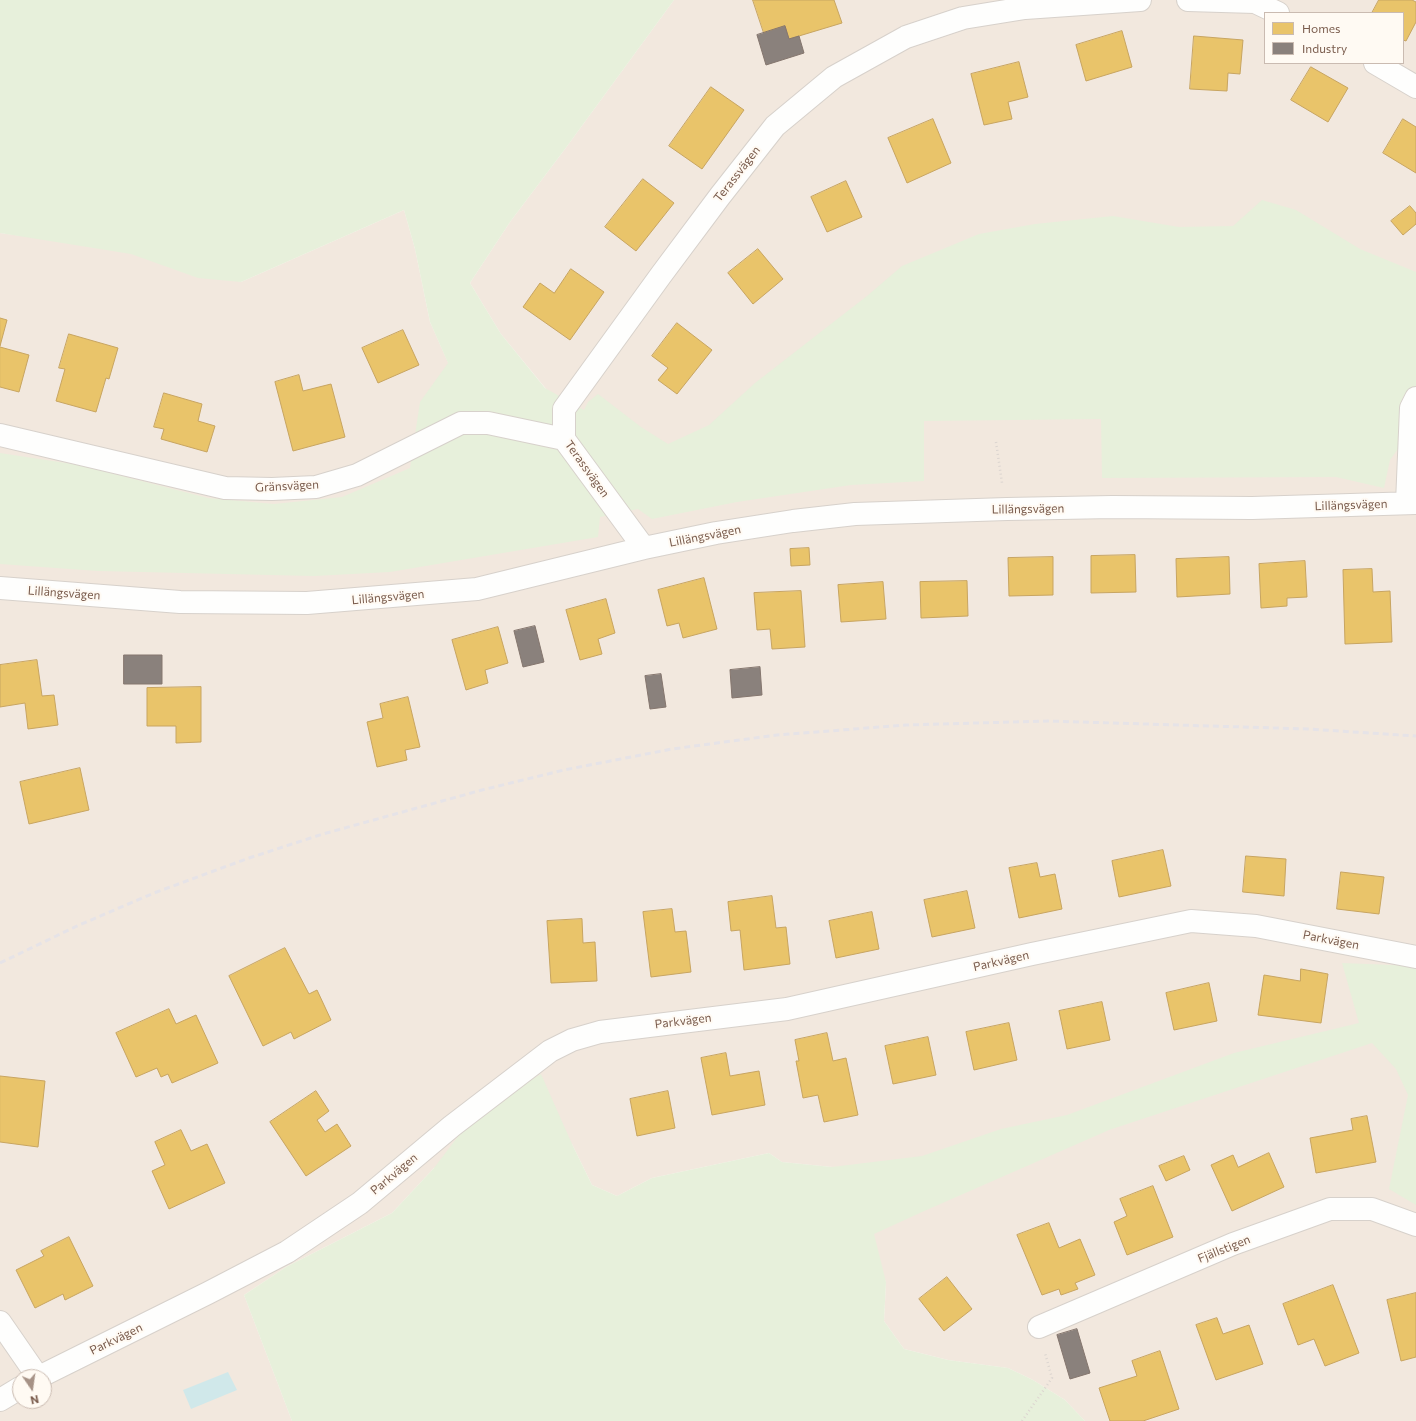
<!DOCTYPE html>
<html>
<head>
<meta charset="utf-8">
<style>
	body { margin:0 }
	#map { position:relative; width:1416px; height:1421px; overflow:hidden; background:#f9f5f0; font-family:Commissioner,sans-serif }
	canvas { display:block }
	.legend { position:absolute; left:1264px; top:12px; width:140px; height:52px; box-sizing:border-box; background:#fffaf3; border:1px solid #cabbb1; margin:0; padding:5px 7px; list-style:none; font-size:12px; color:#7a5c4d }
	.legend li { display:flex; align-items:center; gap:8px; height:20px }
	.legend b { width:20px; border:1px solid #cabbb1 }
	.north { position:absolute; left:12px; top:1369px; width:40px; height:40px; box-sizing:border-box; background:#fffaf3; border:1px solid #cabbb1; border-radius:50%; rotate:167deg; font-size:11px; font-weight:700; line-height:16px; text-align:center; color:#7a5c4d }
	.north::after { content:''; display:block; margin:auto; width:14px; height:18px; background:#a69286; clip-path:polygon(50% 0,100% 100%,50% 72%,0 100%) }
</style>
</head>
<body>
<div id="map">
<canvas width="1416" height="1421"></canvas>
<ul class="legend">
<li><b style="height:11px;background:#e9c46a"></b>Homes</li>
<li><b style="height:11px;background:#8a817c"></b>Industry</li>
</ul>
<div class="north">N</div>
</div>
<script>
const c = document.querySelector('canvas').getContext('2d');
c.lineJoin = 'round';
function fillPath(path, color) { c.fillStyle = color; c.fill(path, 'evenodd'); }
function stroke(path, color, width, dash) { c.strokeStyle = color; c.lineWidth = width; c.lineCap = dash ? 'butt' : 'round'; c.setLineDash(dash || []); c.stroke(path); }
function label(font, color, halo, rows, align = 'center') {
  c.font = font + ' Commissioner,sans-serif'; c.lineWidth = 4; c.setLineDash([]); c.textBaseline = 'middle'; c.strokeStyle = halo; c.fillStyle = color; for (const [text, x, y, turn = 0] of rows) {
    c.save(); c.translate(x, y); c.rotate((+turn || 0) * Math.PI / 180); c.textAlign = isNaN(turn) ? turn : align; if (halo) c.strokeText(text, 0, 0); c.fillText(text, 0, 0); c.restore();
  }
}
const residential = new Path2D(`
	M 674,0 L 1416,0 L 1416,1421 L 1085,1421 L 1065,1400 L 1033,1380 L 1008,1368 L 948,1360 L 904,1349 L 884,1321 L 886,1282 L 832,1167 L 782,1162 L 769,1153 L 652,1178 L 617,1196 L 592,1185 L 572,1144 L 434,1168 L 392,1213 L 286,1267 L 244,1295 L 292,1421 L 0,1421 L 0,233 L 128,250 L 241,282 L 404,210 L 415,249 L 430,322 L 467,405 L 547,390 L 501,334 L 470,283 L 510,222 L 565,149 ZM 1265,13 L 1403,13 L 1403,63 L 1265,63 ZM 20,1377 L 44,1377 L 44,1401 L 20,1401 Z`);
const green = new Path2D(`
	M 0,0 L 674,0 L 565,149 L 510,222 L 470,283 L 501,334 L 545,388 L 584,410 L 588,402 L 598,394 L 641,427 L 668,444 L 709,425 L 755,383 L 867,296 L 902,266 L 979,234 L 1035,224 L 1113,216 L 1179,227 L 1233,226 L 1262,200 L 1296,210 L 1360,249 L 1416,272 L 1416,424 L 1390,460 L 1384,488 L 1336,477 L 1102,478 L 1101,419 L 924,421 L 924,481 L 851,485 L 737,502 L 652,519 L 638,509 L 600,517 L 598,537 L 390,572 L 314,576 L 98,571 L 0,564 L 0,453 L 79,465 L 208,498 L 274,504 L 342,497 L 410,468 L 420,402 L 448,363 L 430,322 L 415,249 L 404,210 L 241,282 L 198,278 L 131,254 L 0,233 Z
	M 1342,963 L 1416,966 L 1416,1205 L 1389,1189 L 1408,1095 L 1396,1069 L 1372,1043 L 1109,1130 L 922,1212 L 874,1234 L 886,1282 L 884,1321 L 904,1349 L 948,1360 L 1008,1368 L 1033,1380 L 1065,1400 L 1085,1421 L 292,1421 L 244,1295 L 286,1267 L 392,1213 L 434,1168 L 475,1114 L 541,1074 L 572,1144 L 592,1185 L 617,1196 L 652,1178 L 769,1153 L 782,1162 L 832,1167 L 922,1156 L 1001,1129 L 1067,1115 L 1234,1053 L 1359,1023 Z`);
const water = new Path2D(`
	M 228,1372 L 237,1390 L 191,1409 L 183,1390 Z`);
const homes = new Path2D(`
	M 753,0 L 834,0 L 842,23 L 789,39 L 785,26 L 764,33 Z
	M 1379,0 L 1412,0 L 1416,2 L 1416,22 L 1406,41 L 1403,40 L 1403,13 L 1372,13 Z
	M 1122,31 L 1132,67 L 1086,81 L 1076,45 Z
	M 1194,36 L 1243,40 L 1240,74 L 1228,73 L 1227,91 L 1190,89 Z
	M 1019,62 L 1028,97 L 1008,102 L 1012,119 L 984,125 L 971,74 Z
	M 1311,67 L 1348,88 L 1328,122 L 1291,100 Z
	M 711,87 L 744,110 L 702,169 L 669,146 Z
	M 933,119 L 951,163 L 907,183 L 888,138 Z
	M 1403,119 L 1416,127 L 1416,173 L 1383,153 Z
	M 643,179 L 674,203 L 636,251 L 605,227 Z
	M 846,181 L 862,217 L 827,232 L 811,197 Z
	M 1410,206 L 1416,213 L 1416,224 L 1403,235 L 1391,221 Z
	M 758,249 L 783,279 L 753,304 L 728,273 Z
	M 571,269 L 604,292 L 570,340 L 523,307 L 540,283 L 554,293 Z
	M 0,318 L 7,320 L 0,346 Z
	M 677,323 L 712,350 L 677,394 L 658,380 L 668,368 L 652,356 Z
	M 403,330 L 419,365 L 378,383 L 362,348 Z
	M 69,334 L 118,348 L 109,379 L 106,378 L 96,412 L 56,401 L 65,369 L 59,368 Z
	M 0,347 L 29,355 L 19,392 L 0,387 Z
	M 299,375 L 303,391 L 331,384 L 345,437 L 293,451 L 275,382 Z
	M 164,393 L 202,404 L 198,421 L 215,426 L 207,452 L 161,439 L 164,429 L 154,427 Z
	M 809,548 L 810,565 L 791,566 L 790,549 Z
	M 1135,555 L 1136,592 L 1091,593 L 1091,556 Z
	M 1053,557 L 1053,595 L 1009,596 L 1008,558 Z
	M 1229,557 L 1230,594 L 1177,597 L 1176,559 Z
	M 1305,561 L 1307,597 L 1287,598 L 1287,606 L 1261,608 L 1259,564 Z
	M 1372,569 L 1373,592 L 1390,591 L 1392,642 L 1345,644 L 1343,570 Z
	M 704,578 L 717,629 L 683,638 L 679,623 L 667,626 L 658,590 Z
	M 967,581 L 968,616 L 921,618 L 920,582 Z
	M 883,582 L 886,619 L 841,622 L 838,585 Z
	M 801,591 L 805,647 L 772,649 L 770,629 L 757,630 L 754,593 Z
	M 606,599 L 615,633 L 598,639 L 602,654 L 580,660 L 566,610 Z
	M 498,627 L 508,663 L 485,670 L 488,683 L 466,690 L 452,640 Z
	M 37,660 L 42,696 L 54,695 L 58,725 L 28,729 L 25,703 L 0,707 L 0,665 Z
	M 201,687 L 201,742 L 176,743 L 176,726 L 147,726 L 147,688 Z
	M 408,697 L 420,747 L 405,750 L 407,760 L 377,767 L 367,722 L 383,718 L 380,704 Z
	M 80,768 L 89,810 L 29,824 L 20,782 Z
	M 1163,850 L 1171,886 L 1119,897 L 1112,861 Z
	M 1246,856 L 1286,859 L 1284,896 L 1243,892 Z
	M 1037,863 L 1040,877 L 1055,874 L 1062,909 L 1019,918 L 1009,868 Z
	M 1341,872 L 1384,877 L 1379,914 L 1337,909 Z
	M 967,891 L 975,928 L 932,937 L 924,900 Z
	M 772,896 L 776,928 L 786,927 L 790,964 L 744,970 L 740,930 L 731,931 L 728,902 Z
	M 672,909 L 675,932 L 686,931 L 691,972 L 651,977 L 643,912 Z
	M 872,912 L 879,949 L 836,958 L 829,921 Z
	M 582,919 L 583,943 L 595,942 L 597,981 L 551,983 L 547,921 Z
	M 285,948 L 309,994 L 317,990 L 331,1020 L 294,1039 L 291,1032 L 263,1046 L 229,976 Z
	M 1301,969 L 1328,974 L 1321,1023 L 1258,1015 L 1264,975 L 1300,981 Z
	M 1209,983 L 1217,1021 L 1174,1030 L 1166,993 Z
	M 1102,1002 L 1110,1040 L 1067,1049 L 1059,1011 Z
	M 169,1009 L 176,1024 L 196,1015 L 218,1063 L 172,1083 L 168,1074 L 161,1077 L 157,1068 L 136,1077 L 116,1033 Z
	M 1009,1023 L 1017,1060 L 974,1070 L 966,1032 Z
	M 827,1033 L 833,1061 L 846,1058 L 858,1115 L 824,1122 L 818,1095 L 803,1098 L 796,1061 L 799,1061 L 795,1040 Z
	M 928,1037 L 936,1075 L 893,1084 L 885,1046 Z
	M 726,1053 L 730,1076 L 759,1071 L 765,1105 L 712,1115 L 701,1058 Z
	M 0,1076 L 45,1081 L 38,1147 L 0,1142 Z
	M 316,1091 L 329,1111 L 317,1120 L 325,1132 L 337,1124 L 351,1146 L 306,1176 L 270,1122 Z
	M 668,1091 L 675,1128 L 637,1136 L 630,1099 Z
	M 1367,1116 L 1376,1162 L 1316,1173 L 1310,1138 L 1353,1130 L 1351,1119 Z
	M 181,1130 L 191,1151 L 207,1144 L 225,1183 L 169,1209 L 152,1171 L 165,1165 L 155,1142 Z
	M 1269,1153 L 1284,1187 L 1232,1211 L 1211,1165 L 1233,1155 L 1238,1167 Z
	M 1184,1156 L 1190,1170 L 1166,1181 L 1159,1166 Z
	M 1153,1186 L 1173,1237 L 1127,1255 L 1114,1222 L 1127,1216 L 1120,1199 Z
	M 1049,1223 L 1059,1248 L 1080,1239 L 1095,1275 L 1075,1283 L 1078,1289 L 1061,1295 L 1059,1289 L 1042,1295 L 1017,1235 Z
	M 69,1237 L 93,1286 L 65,1300 L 63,1294 L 35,1308 L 16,1270 L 44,1256 L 41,1251 Z
	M 947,1277 L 972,1309 L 944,1331 L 919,1299 Z
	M 1333,1285 L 1359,1353 L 1325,1366 L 1314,1339 L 1298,1345 L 1283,1304 Z
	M 1416,1293 L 1416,1357 L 1401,1361 L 1387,1300 Z
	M 1217,1318 L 1223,1334 L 1249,1325 L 1263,1364 L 1216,1380 L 1196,1325 Z
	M 1160,1351 L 1179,1409 L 1143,1421 L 1110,1421 L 1099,1388 L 1137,1376 L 1132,1361 Z`);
const industry = new Path2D(`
	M 785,26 L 789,39 L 799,36 L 804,53 L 766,65 L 757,35 Z
	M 535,626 L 544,662 L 523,667 L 514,631 Z
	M 124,655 L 162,655 L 162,684 L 124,684 Z
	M 760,667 L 762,695 L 732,698 L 730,670 Z
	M 661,674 L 666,707 L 650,709 L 645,676 Z
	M 1077,1329 L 1090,1373 L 1070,1379 L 1057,1335 Z`);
const path = new Path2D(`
	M 996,442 L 1002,483
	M 1022,1421 L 1052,1378 L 1045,1353`);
const minor = new Path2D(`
	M 1188,0 L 1255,2 L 1278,13
	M 1375,63 L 1416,87
	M 0,435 L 225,488 L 272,489 L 316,487 L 357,475 L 461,423 L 488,423 L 564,439
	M 1407,503 L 1411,408 L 1416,398
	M 644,548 L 564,439 L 564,409 L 661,275 L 720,196 L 775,126 L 834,77 L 906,37 L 963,18 L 1025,8 L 1140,0
	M 0,588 L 180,602 L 307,603 L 477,589 L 644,548 L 716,533 L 793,521 L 855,514 L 1007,509 L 1112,507 L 1252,508 L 1416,503
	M 0,1322 L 38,1377
	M 1039,1327 L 1233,1244 L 1330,1209 L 1372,1209 L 1416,1225
	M 39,1377 L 208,1293 L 287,1252 L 360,1203 L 452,1126 L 550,1051 L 572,1040 L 600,1032 L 787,1009 L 1032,954 L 1191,921 L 1256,926 L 1416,957
	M 0,1400 L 20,1388`);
const rail = new Path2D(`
	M 0,963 L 77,926 L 154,893 L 249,858 L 323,834 L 482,790 L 564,770 L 672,749 L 777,735 L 906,725 L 1048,721 L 1308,729 L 1416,736`);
const streetNames = [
	["Terassvägen",737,174,-52],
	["Terassvägen",587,469,54],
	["Gränsvägen",287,486,-3],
	["Lillängsvägen",1351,505,-2],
	["Lillängsvägen",1028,509,-1],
	["Lillängsvägen",705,536,-11],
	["Lillängsvägen",64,593,4],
	["Lillängsvägen",388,597,-5],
	["Parkvägen",1331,940,11],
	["Parkvägen",1001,961,-13],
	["Parkvägen",683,1021,-7],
	["Parkvägen",394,1174,-40],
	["Fjällstigen",1224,1249,-22],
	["Parkvägen",116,1339,-26]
];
fillPath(residential, '#f2e8de');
fillPath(green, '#e7f0db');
fillPath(water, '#d0e8ea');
fillPath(homes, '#e9c46a');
stroke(homes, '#c8a561', 1);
fillPath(industry, '#8a817c');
stroke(industry, '#85766e', 1);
stroke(minor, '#d7d1cb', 24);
stroke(path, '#dcd5d0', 2.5, [1, 3]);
stroke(minor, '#fefefd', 22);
stroke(rail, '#e6e3e7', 3, [6, 4]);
label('12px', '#7a5c4d', '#fffaf3', streetNames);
</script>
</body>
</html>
